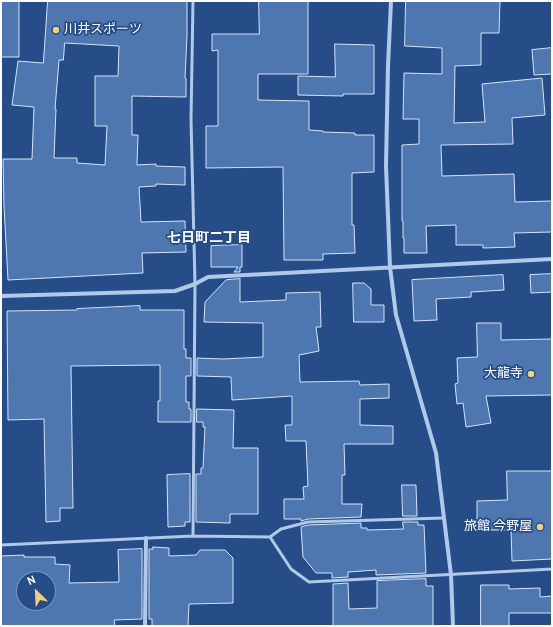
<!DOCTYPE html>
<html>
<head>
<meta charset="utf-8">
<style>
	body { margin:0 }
	#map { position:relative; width:553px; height:627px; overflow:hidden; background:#264d88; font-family:Overpass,sans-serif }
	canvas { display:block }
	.frame { position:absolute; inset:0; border:2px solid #fff; pointer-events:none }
	.north { position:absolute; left:16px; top:571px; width:40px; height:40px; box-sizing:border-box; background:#264d88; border:1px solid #7d94b8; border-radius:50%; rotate:336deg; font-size:11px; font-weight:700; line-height:16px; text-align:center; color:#fff }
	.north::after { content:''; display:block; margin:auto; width:14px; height:18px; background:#f2d276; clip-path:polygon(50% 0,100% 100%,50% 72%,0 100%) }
</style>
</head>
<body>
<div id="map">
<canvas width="553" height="627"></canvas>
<div class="frame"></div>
<div class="north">N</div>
</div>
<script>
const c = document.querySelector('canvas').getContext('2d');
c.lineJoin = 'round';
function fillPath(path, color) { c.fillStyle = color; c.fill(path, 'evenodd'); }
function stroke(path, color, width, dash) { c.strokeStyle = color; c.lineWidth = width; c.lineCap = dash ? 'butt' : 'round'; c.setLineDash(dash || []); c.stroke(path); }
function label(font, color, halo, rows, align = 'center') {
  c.font = font + ' Overpass,"Noto Sans JP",sans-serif'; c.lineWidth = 3.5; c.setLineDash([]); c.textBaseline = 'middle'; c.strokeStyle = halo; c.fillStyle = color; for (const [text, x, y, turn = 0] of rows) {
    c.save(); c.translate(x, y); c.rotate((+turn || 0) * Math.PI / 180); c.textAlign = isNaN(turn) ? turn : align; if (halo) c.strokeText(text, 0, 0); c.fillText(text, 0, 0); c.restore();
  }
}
const building = new Path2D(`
	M 1,1 L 19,1 L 19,57 L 1,57 Z
	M 48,1 L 187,1 L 187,36 L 185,78 L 186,78 L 186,97 L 132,96 L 132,135 L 138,135 L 137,165 L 156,164 L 156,166 L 185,167 L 185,185 L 156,184 L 156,186 L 139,187 L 141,222 L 185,221 L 186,252 L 142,253 L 143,273 L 8,280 L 4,206 L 3,159 L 32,159 L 34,107 L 12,105 L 18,61 L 43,63 ZM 65,43 L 119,46 L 118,76 L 95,76 L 95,126 L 107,126 L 105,165 L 77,163 L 77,158 L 54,158 L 56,109 L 55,109 L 59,60 L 63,60 Z
	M 259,1 L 308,1 L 308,74 L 258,74 L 258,100 L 309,101 L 309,130 L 323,131 L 323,132 L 355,133 L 355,135 L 374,135 L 374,172 L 352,173 L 352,225 L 354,225 L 355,253 L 323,254 L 323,260 L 284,260 L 283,167 L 206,168 L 206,126 L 218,126 L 218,50 L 212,51 L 212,34 L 259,34 Z
	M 406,1 L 500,1 L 499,33 L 481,33 L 481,65 L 455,66 L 454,123 L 485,122 L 482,84 L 542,78 L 545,115 L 512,118 L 513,144 L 441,145 L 442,176 L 514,174 L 515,202 L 552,201 L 552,232 L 514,233 L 515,247 L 483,248 L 483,245 L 456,245 L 456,225 L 426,226 L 427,253 L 404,253 L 404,238 L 403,238 L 403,221 L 402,221 L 402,145 L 419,144 L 419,119 L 403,119 L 404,73 L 442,74 L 442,48 L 405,46 Z
	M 335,44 L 374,45 L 374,94 L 343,94 L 343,96 L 298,95 L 298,76 L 335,77 Z
	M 552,48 L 552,74 L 534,75 L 532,50 Z
	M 242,245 L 242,267 L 240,267 L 240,272 L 234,272 L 238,267 L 211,267 L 211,246 Z
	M 552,274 L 552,292 L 531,293 L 530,275 Z
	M 503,275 L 504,290 L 471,292 L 471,297 L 436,299 L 437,320 L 414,321 L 412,280 Z
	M 240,279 L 240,302 L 286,300 L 286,293 L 320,292 L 321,327 L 316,327 L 319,351 L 299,355 L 300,382 L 359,381 L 360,385 L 389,384 L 389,398 L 360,399 L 360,425 L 393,426 L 393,444 L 344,444 L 345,475 L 342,475 L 342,504 L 362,504 L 361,517 L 308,519 L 301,521 L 301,519 L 284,519 L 284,499 L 304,499 L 303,487 L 308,486 L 306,441 L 286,441 L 285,425 L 292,425 L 292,396 L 232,400 L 231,377 L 197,376 L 197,358 L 223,359 L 263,357 L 263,323 L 204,322 L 205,302 L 226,280 Z
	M 353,283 L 364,283 L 371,289 L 371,305 L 384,305 L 384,322 L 354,322 Z
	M 140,306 L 140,310 L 184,310 L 184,349 L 186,349 L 186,358 L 191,358 L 191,376 L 186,376 L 186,402 L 189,402 L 189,409 L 191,409 L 191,422 L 158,422 L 158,401 L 160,401 L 160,365 L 71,366 L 73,508 L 60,508 L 60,521 L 46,522 L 44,419 L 8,420 L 7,311 L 77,310 L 77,309 Z
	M 477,323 L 501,323 L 501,340 L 552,339 L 552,395 L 486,396 L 491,423 L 466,427 L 463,403 L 457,404 L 455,384 L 458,383 L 457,358 L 477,357 Z
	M 197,409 L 234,410 L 233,448 L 258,448 L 258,514 L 230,514 L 230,523 L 196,522 L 196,474 L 201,474 L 201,468 L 203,468 L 205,427 L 203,427 L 203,422 L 197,422 Z
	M 507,471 L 552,471 L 552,559 L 512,561 L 511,530 L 477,530 L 477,501 L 507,500 Z
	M 190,474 L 190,522 L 185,522 L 185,526 L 168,527 L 167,475 Z
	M 402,485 L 416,485 L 417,516 L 403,516 Z
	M 403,522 L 418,522 L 418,525 L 424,525 L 426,573 L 376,575 L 376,570 L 348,572 L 348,577 L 332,578 L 332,573 L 316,573 L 303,557 L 301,527 L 308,525 L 361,523 L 361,528 L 367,528 L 367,530 L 403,529 Z
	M 153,547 L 169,548 L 169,556 L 196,555 L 200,550 L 225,550 L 233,558 L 233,603 L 189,604 L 188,626 L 152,626 L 152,619 L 149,619 L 149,549 L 153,549 Z
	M 142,549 L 142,619 L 114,620 L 115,626 L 1,626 L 1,556 L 24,555 L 24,557 L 55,557 L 55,564 L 70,565 L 69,583 L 119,582 L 118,550 ZM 24,579 L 48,579 L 48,603 L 24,603 Z
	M 426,579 L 426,586 L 433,586 L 433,626 L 333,626 L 333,584 L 348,583 L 349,609 L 377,608 L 377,581 Z
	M 481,585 L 509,585 L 509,589 L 540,588 L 540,597 L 552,596 L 552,613 L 509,613 L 509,626 L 481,626 Z`);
const lane = new Path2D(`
	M 193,536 L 195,284 L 191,119 L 193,1
	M 270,537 L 291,569 L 309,582 L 552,569
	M 1,545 L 193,536 L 270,537 L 281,529 L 308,522 L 444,518`);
const street = new Path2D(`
	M 391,1 L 388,66 L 386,166 L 390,267 L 396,315 L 436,453 L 451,575 L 453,626
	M 1,296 L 175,291 L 195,284 L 208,277 L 552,259
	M 145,626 L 146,538`);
const markers = [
	[56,30,4,"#f2d276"],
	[531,374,4,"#f2d276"],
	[540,527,4,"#f2d276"]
];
const poiNames = [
	["川井スポーツ",64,30,"left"],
	["大龍寺",523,374],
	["旅館 今野屋",532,527]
];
const neighbourhoodNames = [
	["七日町二丁目",209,239]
];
fillPath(building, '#4e77af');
stroke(building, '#d5e4f7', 1);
stroke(lane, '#b1c9e9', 3);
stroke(street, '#b1c9e9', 4);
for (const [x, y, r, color] of markers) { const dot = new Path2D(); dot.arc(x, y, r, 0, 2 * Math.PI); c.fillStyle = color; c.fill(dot); stroke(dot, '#264d88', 1.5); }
label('13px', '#fff', '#264d88', poiNames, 'right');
label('bold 14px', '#fff', '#264d88', neighbourhoodNames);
</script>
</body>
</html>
